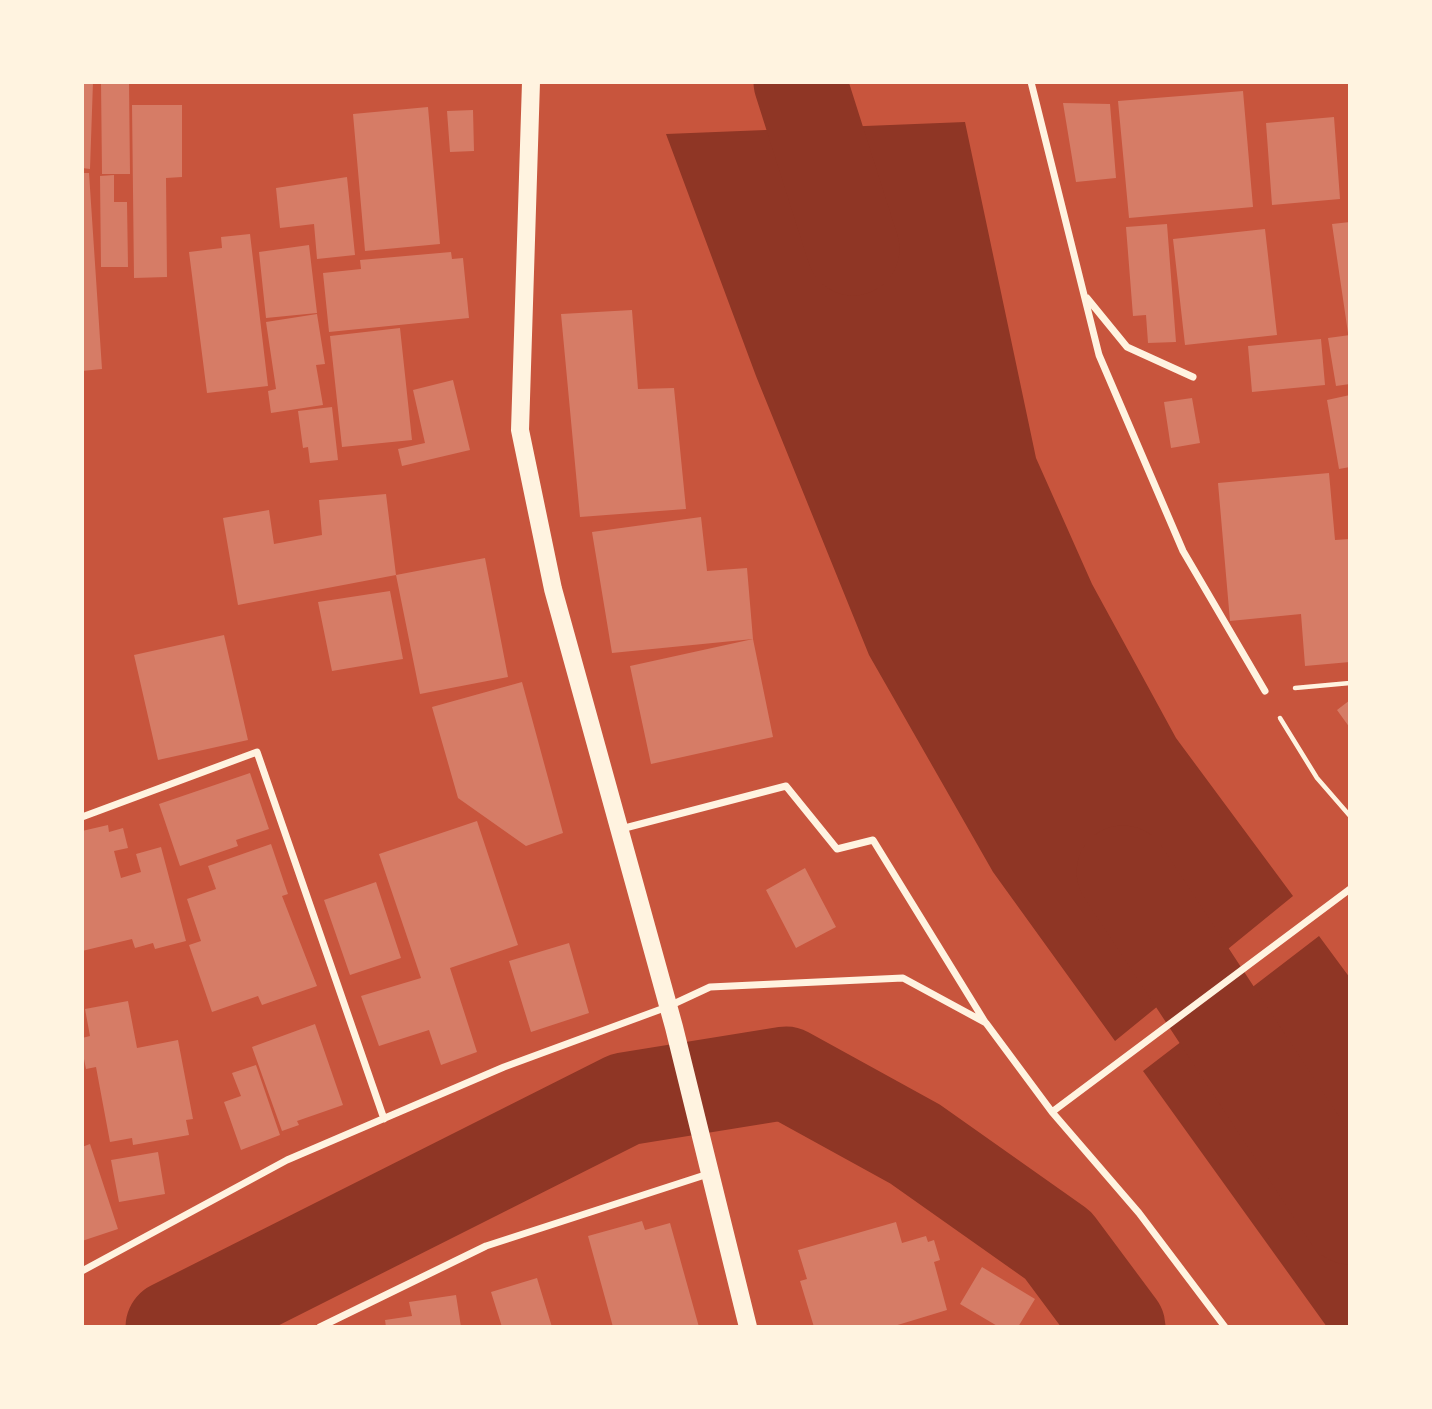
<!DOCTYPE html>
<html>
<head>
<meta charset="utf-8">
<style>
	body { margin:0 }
	#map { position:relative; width:1432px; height:1409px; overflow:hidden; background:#c8553d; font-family:"Fira Sans",sans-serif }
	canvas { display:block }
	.frame { position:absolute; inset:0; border:84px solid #fff3e0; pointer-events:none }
</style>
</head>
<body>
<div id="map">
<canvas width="1432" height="1409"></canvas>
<div class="frame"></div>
</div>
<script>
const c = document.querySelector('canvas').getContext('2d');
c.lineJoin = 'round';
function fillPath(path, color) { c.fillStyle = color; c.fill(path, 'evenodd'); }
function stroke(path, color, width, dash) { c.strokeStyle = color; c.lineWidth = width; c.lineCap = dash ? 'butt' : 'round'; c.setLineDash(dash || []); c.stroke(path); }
const water = new Path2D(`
	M 965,122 L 1036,458 L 1092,584 L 1176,738 L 1293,896 L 1115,1041 L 993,872 L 869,655 L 756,376 L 666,134 Z
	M 1319,936 L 1350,978 L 1350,1327 L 1327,1327 L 1143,1071 Z`);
const river = new Path2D(`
	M 800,82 L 853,249
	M 1123,872 L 1350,1218
	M 172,1327 L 625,1099 L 786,1073 L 915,1144 L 1058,1245 L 1119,1327`);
const building = new Path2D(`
	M 82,82 L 93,82 L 90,169 L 82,168 Z
	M 101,82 L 129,82 L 130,174 L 102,174 Z
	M 1243,91 L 1253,207 L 1129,218 L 1118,101 Z
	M 1063,103 L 1110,104 L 1116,178 L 1076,182 Z
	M 132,105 L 182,105 L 182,177 L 166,178 L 167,277 L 134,278 Z
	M 428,107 L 440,244 L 365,251 L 353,114 Z
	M 473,110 L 474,151 L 450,152 L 447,111 Z
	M 1334,117 L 1340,199 L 1272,205 L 1266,123 Z
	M 82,173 L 89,173 L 102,369 L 82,371 Z
	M 114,175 L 114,202 L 127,202 L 128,267 L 101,267 L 100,176 Z
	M 347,177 L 355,255 L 317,259 L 314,224 L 280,228 L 276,188 Z
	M 1350,222 L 1350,333 L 1348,333 L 1332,224 Z
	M 1167,224 L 1176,342 L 1148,343 L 1146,315 L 1133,316 L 1126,227 Z
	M 1265,229 L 1277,335 L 1185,345 L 1173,239 Z
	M 250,234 L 268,386 L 207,393 L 189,252 L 222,248 L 221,237 Z
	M 309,245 L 317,313 L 266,318 L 259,252 Z
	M 451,252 L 452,259 L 463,258 L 469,318 L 329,332 L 323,273 L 361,269 L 360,260 Z
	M 632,310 L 638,389 L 674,388 L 686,509 L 580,517 L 561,314 Z
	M 317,314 L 325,364 L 316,365 L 323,405 L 271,413 L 268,391 L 276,389 L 266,322 Z
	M 400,328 L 412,440 L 342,447 L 330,336 Z
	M 1350,335 L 1350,384 L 1336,386 L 1328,338 Z
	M 1321,339 L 1325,385 L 1252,392 L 1248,346 Z
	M 453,380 L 470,450 L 402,466 L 398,449 L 425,443 L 413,390 Z
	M 1350,395 L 1350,467 L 1339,469 L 1327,400 Z
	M 1192,398 L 1200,443 L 1171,448 L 1164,402 Z
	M 332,407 L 338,460 L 310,463 L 308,447 L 303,448 L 298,411 Z
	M 1329,473 L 1335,540 L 1350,539 L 1350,662 L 1305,666 L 1301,614 L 1230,621 L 1218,483 Z
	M 386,494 L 396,575 L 238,605 L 223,518 L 269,510 L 274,544 L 322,535 L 319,500 Z
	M 701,517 L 707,571 L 747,568 L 753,639 L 612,653 L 592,532 Z
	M 485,558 L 508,677 L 420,694 L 396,575 Z
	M 390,591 L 403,659 L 332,671 L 318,602 Z
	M 224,635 L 248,740 L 158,760 L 134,655 Z
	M 753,639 L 773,737 L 651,764 L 630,666 Z
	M 522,682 L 563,833 L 526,846 L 458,798 L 432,707 Z
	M 1350,700 L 1350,728 L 1337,710 Z
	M 250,773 L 269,829 L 236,840 L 238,846 L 180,866 L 159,804 Z
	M 477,821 L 518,945 L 450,968 L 477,1052 L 441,1065 L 429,1030 L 379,1046 L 361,996 L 421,978 L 379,854 Z
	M 108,825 L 109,832 L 123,828 L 128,848 L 114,851 L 121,878 L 141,872 L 136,854 L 161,847 L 186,941 L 155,949 L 153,943 L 135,948 L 132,939 L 82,951 L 82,831 Z
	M 271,844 L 288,894 L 282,896 L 317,986 L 262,1005 L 258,996 L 212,1012 L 189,945 L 201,941 L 187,899 L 216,889 L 208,866 Z
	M 805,868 L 836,927 L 796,948 L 766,890 Z
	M 376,882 L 401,958 L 350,975 L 324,900 Z
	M 569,943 L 589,1013 L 531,1032 L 509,961 Z
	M 128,1001 L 137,1048 L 178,1040 L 193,1119 L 186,1120 L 189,1135 L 133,1145 L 132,1138 L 110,1142 L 96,1067 L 86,1069 L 82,1049 L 82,1038 L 90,1036 L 85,1009 Z
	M 315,1024 L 343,1105 L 297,1121 L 299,1125 L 282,1131 L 252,1047 Z
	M 256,1065 L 280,1135 L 241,1150 L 224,1102 L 241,1096 L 232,1073 Z
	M 90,1144 L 118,1229 L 82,1241 L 82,1147 Z
	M 158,1152 L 165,1194 L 119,1202 L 111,1160 Z
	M 642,1221 L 645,1230 L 670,1223 L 699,1327 L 613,1327 L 588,1236 Z
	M 896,1222 L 902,1243 L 926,1236 L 928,1242 L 934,1240 L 940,1260 L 934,1262 L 947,1310 L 891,1327 L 814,1327 L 800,1281 L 807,1279 L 798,1250 Z
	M 982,1267 L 1035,1299 L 1018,1327 L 999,1327 L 960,1304 Z
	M 537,1278 L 552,1327 L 502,1327 L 491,1292 Z
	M 456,1295 L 461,1327 L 386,1327 L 385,1320 L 412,1316 L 409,1302 Z`);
const path = new Path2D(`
	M 1295,688 L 1350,683
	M 1280,718 L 1317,778 L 1350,816`);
const minor = new Path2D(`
	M 1031,82 L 1099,355 L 1183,551 L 1265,691
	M 1087,298 L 1127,347 L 1193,377
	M 82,817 L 257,752 L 384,1119
	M 621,829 L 786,786 L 837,849 L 873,840 L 985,1022
	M 1052,1112 L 1350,889
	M 82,1271 L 287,1160 L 504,1067 L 667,1007 L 710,987 L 903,978 L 986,1023 L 1052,1112 L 1139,1213 L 1225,1327
	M 320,1327 L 486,1246 L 708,1174`);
const primary = new Path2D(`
	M 531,82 L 520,430 L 553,589 L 674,1027 L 748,1327`);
fillPath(water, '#8f3625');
stroke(river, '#8f3625', 93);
fillPath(building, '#d67c66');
stroke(path, '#fff3e0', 4.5);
stroke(minor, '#fff3e0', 7);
stroke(primary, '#fff3e0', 18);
</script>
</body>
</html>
